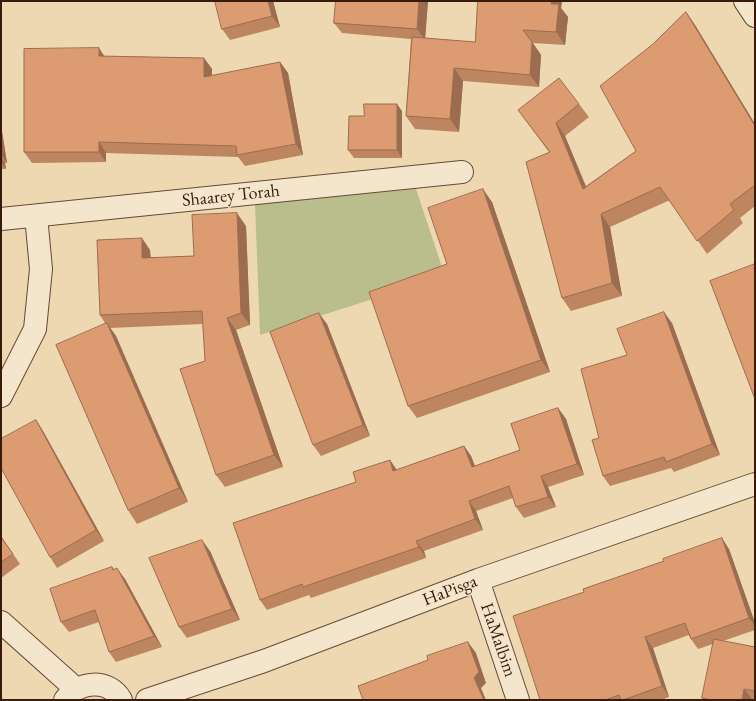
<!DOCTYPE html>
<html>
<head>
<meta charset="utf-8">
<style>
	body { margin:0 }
	#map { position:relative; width:756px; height:701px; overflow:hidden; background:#eed8b2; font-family:"EB Garamond",serif }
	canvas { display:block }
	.frame { position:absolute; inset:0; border:2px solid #381b0b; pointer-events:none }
</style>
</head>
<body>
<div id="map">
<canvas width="756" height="701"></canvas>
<div class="frame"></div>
</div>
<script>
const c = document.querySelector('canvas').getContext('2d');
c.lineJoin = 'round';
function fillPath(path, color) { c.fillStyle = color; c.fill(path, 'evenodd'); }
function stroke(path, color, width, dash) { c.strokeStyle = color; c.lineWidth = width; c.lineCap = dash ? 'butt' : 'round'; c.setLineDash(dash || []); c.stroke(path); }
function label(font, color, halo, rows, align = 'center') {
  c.font = font + ' "EB Garamond",serif'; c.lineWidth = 3; c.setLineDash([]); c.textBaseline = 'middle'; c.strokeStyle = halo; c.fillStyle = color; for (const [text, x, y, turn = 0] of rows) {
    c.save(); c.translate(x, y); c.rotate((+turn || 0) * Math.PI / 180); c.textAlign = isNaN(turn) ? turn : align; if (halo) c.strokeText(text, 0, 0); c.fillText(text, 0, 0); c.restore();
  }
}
const green = new Path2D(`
	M 415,186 L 445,276 L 260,335 L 255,204 Z`);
const minor = new Path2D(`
	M 745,1 L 755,16
	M 1,219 L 462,172
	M 1,396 L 35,329 L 41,269 L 36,216
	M 478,580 L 518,700
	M 1,622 L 76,689
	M 65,700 C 78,681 109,678 121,700
	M 147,700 L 264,661 L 478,580 L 755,484`);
const wall = new Path2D(`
	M 273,1 L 280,27 L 230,40 L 222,29 Z
	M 336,1 L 428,1 L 425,38 L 475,42 L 478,1 L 562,1 L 561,8 L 568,17 L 565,45 L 533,43 L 541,55 L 539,87 L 463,81 L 459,132 L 415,129 L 406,116 L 411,39 L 342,33 L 334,23 Z
	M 686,12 L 695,25 L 755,124 L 755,206 L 740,218 L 743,223 L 707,254 L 670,200 L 610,227 L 622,296 L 571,311 L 562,298 L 549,152 L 518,110 L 579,104 L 589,117 L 565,136 L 586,186 L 636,151 L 653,44 Z
	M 99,48 L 104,56 L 204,58 L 212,69 L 212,76 L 280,62 L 288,73 L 303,155 L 245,166 L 238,157 L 106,153 L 106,162 L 32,163 L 24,152 Z
	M 402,111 L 402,158 L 354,158 L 348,150 L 364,116 Z
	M 1,125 L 7,163 L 5,163 L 6,169 L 1,169 Z
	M 492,202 L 550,372 L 417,418 L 408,406 L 447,264 Z
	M 246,226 L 250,325 L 236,330 L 283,467 L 225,487 L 216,475 L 205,361 L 203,324 L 110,328 L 116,336 L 188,502 L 137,524 L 128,510 L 105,323 L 100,315 L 150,250 L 151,258 L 194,256 Z
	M 672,323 L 720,455 L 674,472 L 671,468 L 610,486 L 603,476 L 599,438 L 627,355 Z
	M 327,324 L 370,436 L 321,456 L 313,445 Z
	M 558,408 L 566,419 L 584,475 L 548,487 L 556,507 L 524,518 L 516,507 L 513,498 L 476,511 L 483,530 L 424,551 L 426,558 L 311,598 L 309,595 L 267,610 L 260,600 L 356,482 L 390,460 L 397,470 L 464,446 L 471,456 L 475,466 L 520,450 Z
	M 36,420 L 43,431 L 104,541 L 57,568 L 50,557 Z
	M 1,536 L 20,564 L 1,578 Z
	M 729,549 L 755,623 L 755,630 L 723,641 L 755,647 L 755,700 L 752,699 L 752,700 L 703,700 L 702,698 L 713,644 L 698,649 L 691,639 L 689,635 L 653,648 L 669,697 L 661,700 L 540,700 L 584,592 Z
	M 210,551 L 240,620 L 187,638 L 179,627 Z
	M 112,567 L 114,569 L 125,579 L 162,647 L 116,662 L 109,652 L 99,622 L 69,632 L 61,622 Z`);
const shadedWall = new Path2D(`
	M 268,1 L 273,1 L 280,27 L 272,16 Z
	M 419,1 L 428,1 L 425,40 L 417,29 Z
	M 552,1 L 562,1 L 561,8 L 568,17 L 565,45 L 556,32 L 551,4 Z
	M 686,12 L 695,25 L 755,124 L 755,126 Z
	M 532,42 L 541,55 L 539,87 L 530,75 Z
	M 99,48 L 106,59 L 99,56 Z
	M 204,58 L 212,69 L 211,88 L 204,77 Z
	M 280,62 L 288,73 L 303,155 L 296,144 Z
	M 454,68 L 463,81 L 459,132 L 450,119 Z
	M 397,104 L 402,111 L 402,158 L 397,150 Z
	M 556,123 L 565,136 L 592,202 L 583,189 Z
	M 1,125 L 7,163 L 1,155 Z
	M 99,142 L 106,153 L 106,162 L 99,152 Z
	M 1,157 L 5,163 L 6,169 L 1,162 Z
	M 483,189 L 492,202 L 550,372 L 541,360 Z
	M 237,213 L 246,226 L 250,325 L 241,313 Z
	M 601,214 L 610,227 L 622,296 L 612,283 Z
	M 142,238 L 150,250 L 151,271 L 142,258 Z
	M 664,312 L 672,323 L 720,455 L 712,444 Z
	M 319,313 L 327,324 L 370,436 L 363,425 Z
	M 227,318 L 236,330 L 283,467 L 274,455 Z
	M 107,323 L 116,336 L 188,502 L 179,488 Z
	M 558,408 L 566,419 L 584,475 L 577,464 Z
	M 36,420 L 43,431 L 104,541 L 96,530 Z
	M 464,446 L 471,456 L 479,478 L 472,467 Z
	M 390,460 L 397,471 L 393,471 Z
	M 541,476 L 548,487 L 556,507 L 548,497 Z
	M 469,501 L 476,511 L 483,530 L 475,519 Z
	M 722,538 L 729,549 L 755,623 L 755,626 L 749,618 Z
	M 202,540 L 210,551 L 240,620 L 232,609 Z
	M 416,541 L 424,551 L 426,558 L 419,547 Z
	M 117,568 L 125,579 L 162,647 L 154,636 Z
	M 645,637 L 653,648 L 669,697 L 662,686 Z
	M 468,642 L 476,653 L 486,683 L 481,688 L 486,700 L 484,700 L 474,678 Z
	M 744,689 L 752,699 L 752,700 L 742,700 Z`);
const building = new Path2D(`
	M 215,1 L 268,1 L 272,16 L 222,29 Z
	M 336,1 L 419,1 L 417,29 L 334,23 Z
	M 478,1 L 552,1 L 551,4 L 559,4 L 556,32 L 523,30 L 532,42 L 530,75 L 454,68 L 450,119 L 406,116 L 412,37 L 475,42 Z
	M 686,12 L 755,126 L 755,185 L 730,204 L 734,210 L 697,241 L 660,187 L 601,214 L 612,283 L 562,298 L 526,162 L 550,152 L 518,110 L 559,78 L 579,104 L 556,123 L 583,189 L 636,151 L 600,86 L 653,44 Z
	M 99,48 L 99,56 L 204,58 L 204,77 L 280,62 L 296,144 L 237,155 L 236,146 L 99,142 L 99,152 L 24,152 L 24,49 Z
	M 364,104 L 397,104 L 397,150 L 348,150 L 349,116 L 364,116 Z
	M 483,189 L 541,360 L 408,406 L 369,292 L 447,264 L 428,208 Z
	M 237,213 L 241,313 L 227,318 L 274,455 L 216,475 L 180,369 L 205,361 L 202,311 L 100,315 L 97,240 L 142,238 L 142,258 L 194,256 L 192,215 Z
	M 755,264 L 755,399 L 710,281 Z
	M 664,312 L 712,444 L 666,462 L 664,457 L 603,476 L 592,440 L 599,438 L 581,369 L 627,355 L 617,329 Z
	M 319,313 L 363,425 L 313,445 L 270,332 Z
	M 107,323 L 179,488 L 128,510 L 56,345 Z
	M 558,408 L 577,464 L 541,476 L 548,497 L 516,507 L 509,486 L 469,501 L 475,519 L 416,541 L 419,547 L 303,587 L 302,584 L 260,600 L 233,523 L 356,482 L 353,472 L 390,460 L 393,471 L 464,446 L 472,467 L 520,450 L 511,424 Z
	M 36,420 L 96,530 L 50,557 L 1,468 L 1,439 Z
	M 1,537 L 13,554 L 1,562 Z
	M 722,538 L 749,618 L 691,639 L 685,623 L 645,637 L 662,686 L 623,700 L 621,700 L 619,695 L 605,700 L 540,700 L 513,616 L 584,592 L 583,589 L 664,561 L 663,559 Z
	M 202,540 L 232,609 L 179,627 L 149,558 Z
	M 112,567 L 113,570 L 117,568 L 154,636 L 109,652 L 95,610 L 61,622 L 50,589 Z
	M 714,639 L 755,647 L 755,691 L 744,689 L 742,700 L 711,700 L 702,698 Z
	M 468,642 L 479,672 L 474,678 L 484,700 L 363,700 L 358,686 L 428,660 L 427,656 Z`);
const streetNames = [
	["Shaarey Torah",231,196,-6],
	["HaPisga",450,591,-21],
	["HaMalbim",498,640,71]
];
fillPath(green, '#b9be8c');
stroke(minor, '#664a35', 24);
stroke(minor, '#f4e6cd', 22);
fillPath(wall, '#be8561');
fillPath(shadedWall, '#9b6c4f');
fillPath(building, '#dd9b71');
stroke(building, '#9b6c4f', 1);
label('18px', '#381b0b', '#f4e6cd', streetNames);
</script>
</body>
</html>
